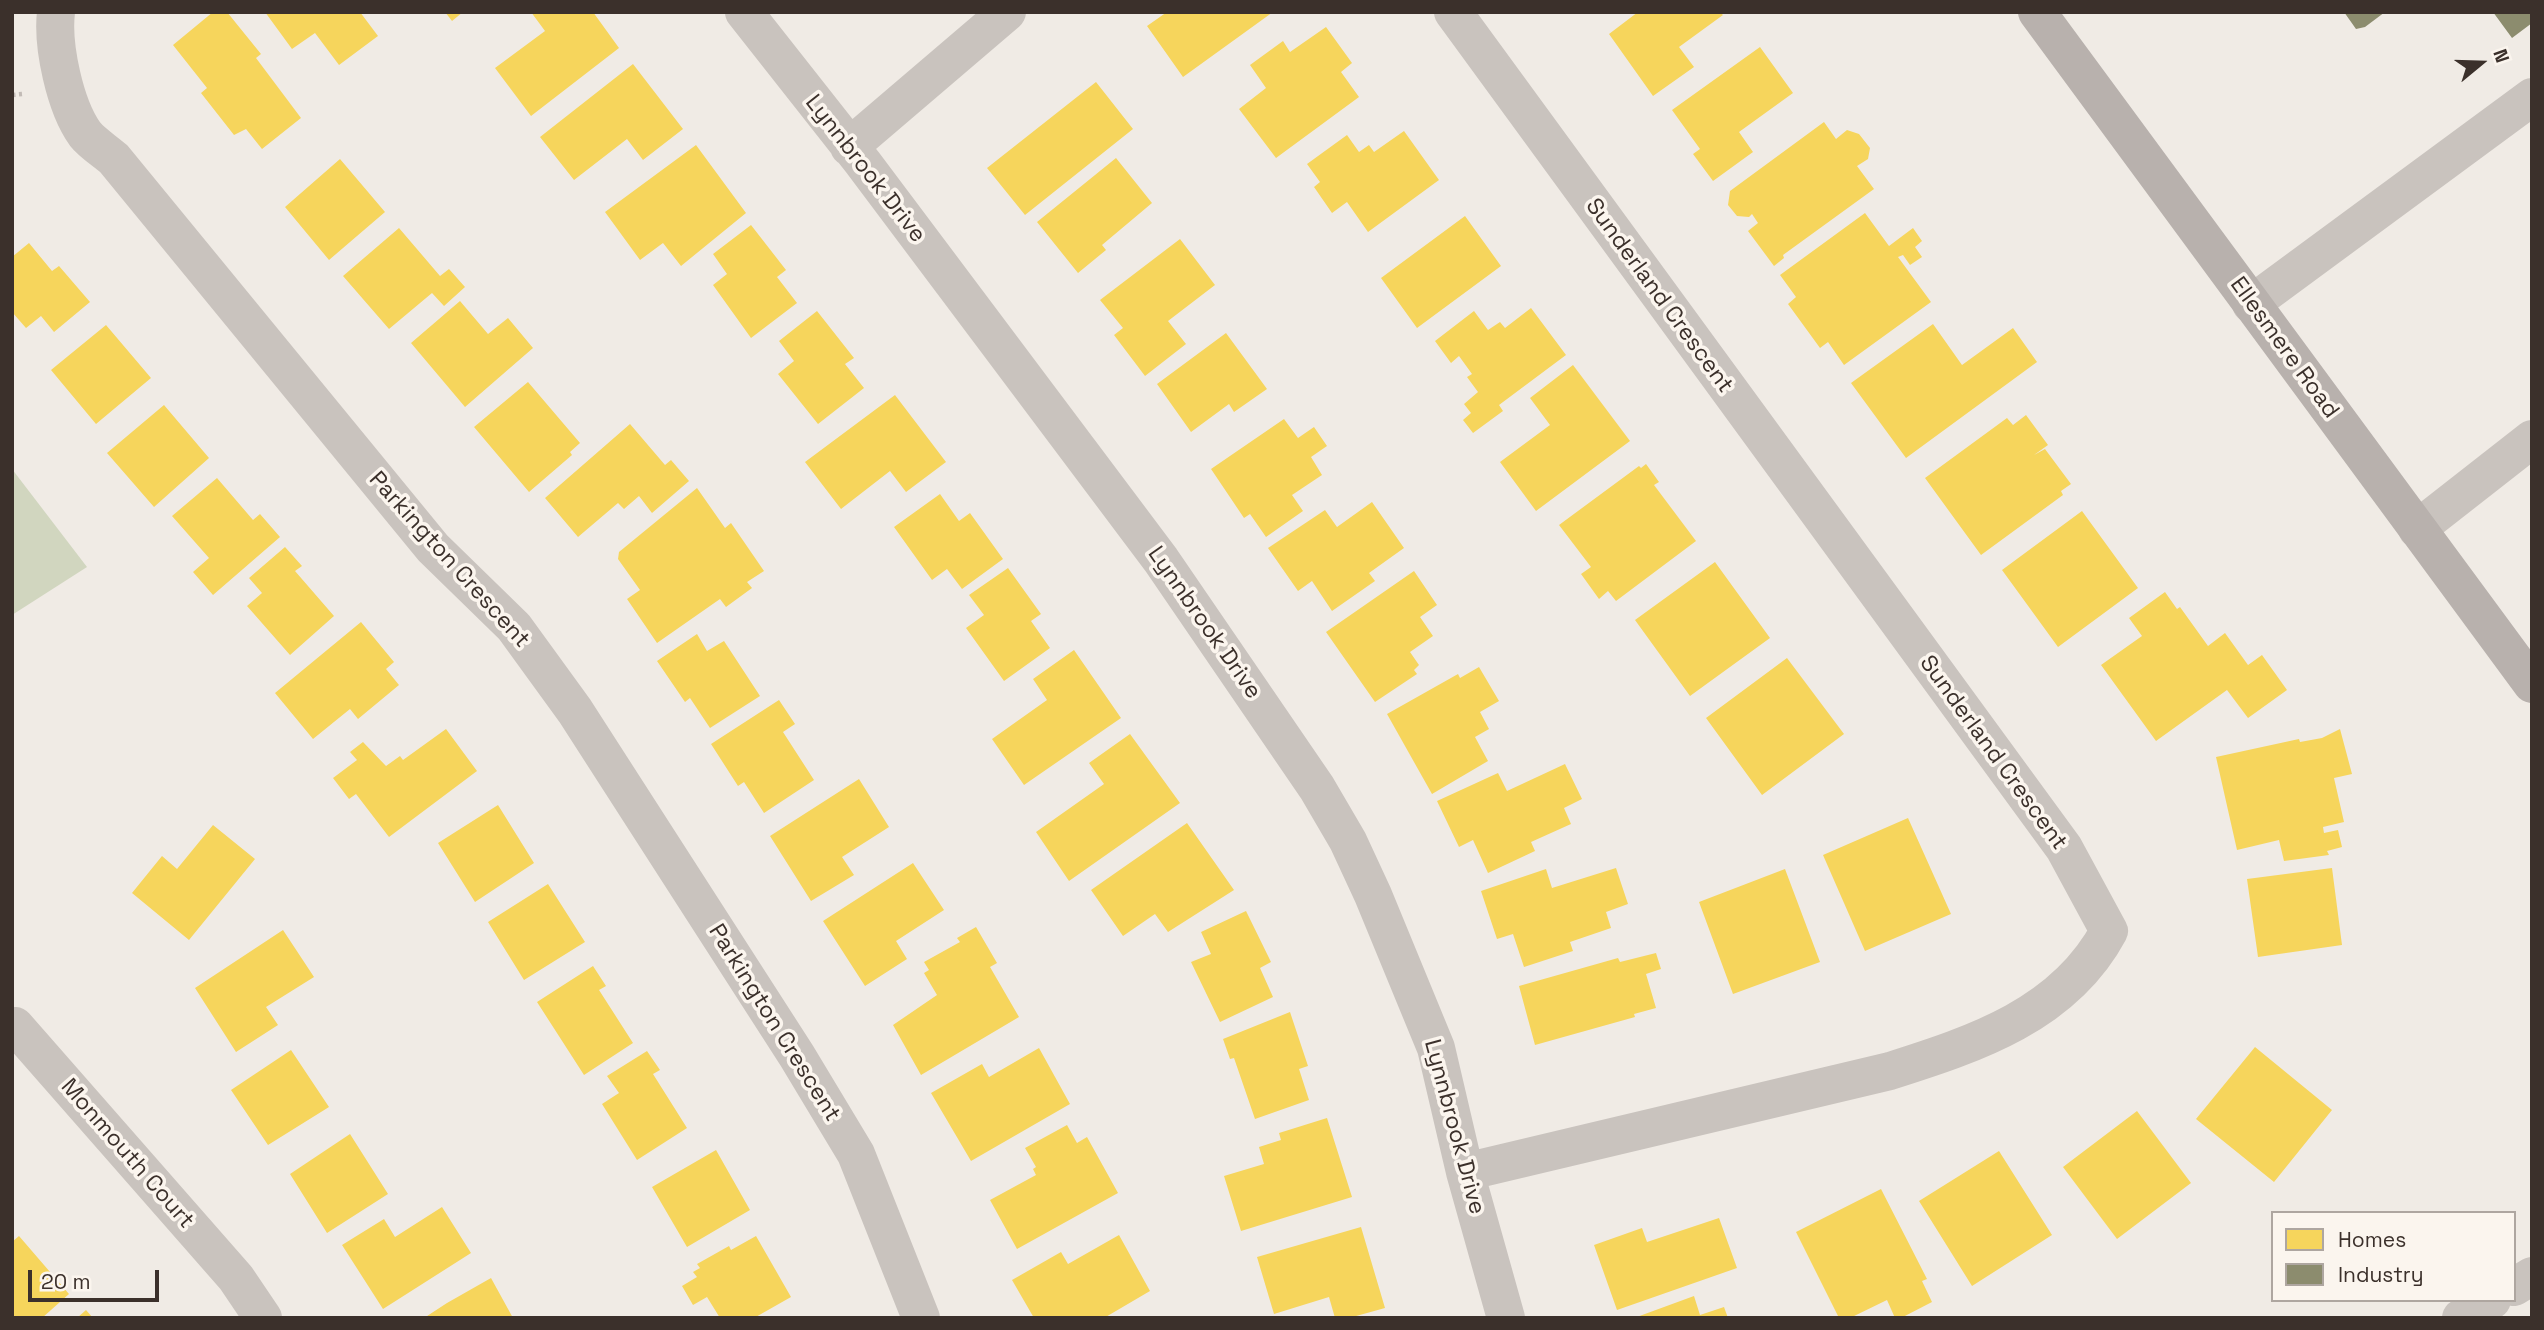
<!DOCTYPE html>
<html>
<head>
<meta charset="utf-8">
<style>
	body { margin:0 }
	#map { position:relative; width:2544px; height:1330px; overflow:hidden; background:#f0ebe5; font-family:"Space Grotesk",sans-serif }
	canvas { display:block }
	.frame { position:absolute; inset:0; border:14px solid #3b302b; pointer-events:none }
	.legend { position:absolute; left:2271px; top:1211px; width:245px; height:91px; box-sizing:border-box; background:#fbf5ee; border:2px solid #aea6a0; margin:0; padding:9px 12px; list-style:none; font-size:21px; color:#3b302b }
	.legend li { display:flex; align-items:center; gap:14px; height:35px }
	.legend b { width:35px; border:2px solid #aea6a0 }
	.north { position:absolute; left:2446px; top:28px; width:70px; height:70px; -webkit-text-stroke:5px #fbf5ee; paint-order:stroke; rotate:71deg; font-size:19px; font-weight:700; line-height:28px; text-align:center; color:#3b302b }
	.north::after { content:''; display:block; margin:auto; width:24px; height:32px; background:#3b302b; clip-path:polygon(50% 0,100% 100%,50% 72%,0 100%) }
	.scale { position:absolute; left:28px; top:1270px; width:131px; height:32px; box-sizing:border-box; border:4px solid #3b302b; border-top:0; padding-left:9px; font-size:21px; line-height:24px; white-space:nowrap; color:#3b302b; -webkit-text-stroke:5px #fbf5ee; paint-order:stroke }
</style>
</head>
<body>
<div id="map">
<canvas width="2544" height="1330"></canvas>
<div class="frame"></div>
<ul class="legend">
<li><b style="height:19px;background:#f6d55c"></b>Homes</li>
<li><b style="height:19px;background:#8c8c6e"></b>Industry</li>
</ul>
<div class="north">N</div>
<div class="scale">20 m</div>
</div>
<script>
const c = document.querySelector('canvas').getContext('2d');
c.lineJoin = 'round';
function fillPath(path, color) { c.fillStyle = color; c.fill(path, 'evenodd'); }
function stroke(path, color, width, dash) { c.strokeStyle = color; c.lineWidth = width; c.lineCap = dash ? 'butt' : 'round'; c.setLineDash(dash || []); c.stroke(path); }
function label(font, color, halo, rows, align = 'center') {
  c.font = font + ' "Space Grotesk",sans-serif'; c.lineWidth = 7; c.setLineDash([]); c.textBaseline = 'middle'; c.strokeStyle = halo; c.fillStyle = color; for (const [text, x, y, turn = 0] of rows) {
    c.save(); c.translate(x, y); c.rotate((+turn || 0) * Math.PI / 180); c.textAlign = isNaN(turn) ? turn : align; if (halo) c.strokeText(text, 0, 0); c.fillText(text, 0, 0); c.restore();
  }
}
const green = new Path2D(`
	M 12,469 L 87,567 L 12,615 Z`);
const homes = new Path2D(`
	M 213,12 L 227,12 L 261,54 L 256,58 L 301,118 L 262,149 L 246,129 L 234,135 L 201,93 L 207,88 L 173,45 Z
	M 265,12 L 360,12 L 378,36 L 339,65 L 315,33 L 292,49 Z
	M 445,12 L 463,12 L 452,21 Z
	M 531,12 L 593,12 L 619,48 L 531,116 L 495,68 L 545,31 Z
	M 1167,12 L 1273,12 L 1183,77 L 1147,26 Z
	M 1638,12 L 1720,12 L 1723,15 L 1679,47 L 1694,67 L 1653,96 L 1609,34 Z
	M 1326,27 L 1352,63 L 1341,72 L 1359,97 L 1276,158 L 1239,109 L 1266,88 L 1250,65 L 1283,41 L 1290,52 Z
	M 1760,47 L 1793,93 L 1739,132 L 1753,152 L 1713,181 L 1693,154 L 1700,149 L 1672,110 Z
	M 633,64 L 683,129 L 643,160 L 627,139 L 574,180 L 540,137 Z
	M 1096,82 L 1133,129 L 1025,215 L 987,168 Z
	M 1824,122 L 1836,139 L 1847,130 L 1859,134 L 1870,148 L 1868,159 L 1857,166 L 1874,189 L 1783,255 L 1784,258 L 1774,266 L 1748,231 L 1758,223 L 1752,214 L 1749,217 L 1737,216 L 1728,205 L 1730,191 Z
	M 1404,131 L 1439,180 L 1368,232 L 1347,202 L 1332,213 L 1314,187 L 1320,182 L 1307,164 L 1347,135 L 1359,152 L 1369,145 L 1374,152 Z
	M 696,145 L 746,213 L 681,266 L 663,243 L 640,260 L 605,212 Z
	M 1116,158 L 1152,203 L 1102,245 L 1106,250 L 1078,273 L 1037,222 Z
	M 340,159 L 385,212 L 329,260 L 285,207 Z
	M 1865,213 L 1889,246 L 1913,228 L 1922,241 L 1915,247 L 1922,257 L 1910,265 L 1903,255 L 1898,257 L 1931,302 L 1844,365 L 1828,342 L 1820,348 L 1788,304 L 1796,297 L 1780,275 Z
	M 1465,216 L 1501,266 L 1417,328 L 1381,278 Z
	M 751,225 L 786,270 L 777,277 L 797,303 L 751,338 L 713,285 L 727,274 L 713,254 Z
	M 399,228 L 440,276 L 449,269 L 465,287 L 444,306 L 432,293 L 389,329 L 343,276 Z
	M 1180,239 L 1215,285 L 1168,321 L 1186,344 L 1145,376 L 1114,335 L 1123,328 L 1100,300 Z
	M 29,243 L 52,271 L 59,266 L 90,302 L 54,332 L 41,316 L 26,328 L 12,312 L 12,257 Z
	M 460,301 L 488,334 L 508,318 L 533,348 L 465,407 L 411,343 Z
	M 1531,308 L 1566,355 L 1499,405 L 1503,411 L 1473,433 L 1463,420 L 1471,413 L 1464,404 L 1478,392 L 1467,377 L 1472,374 L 1459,356 L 1451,363 L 1435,341 L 1474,311 L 1488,330 L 1500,322 L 1505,328 Z
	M 817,311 L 854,358 L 845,364 L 864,388 L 818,424 L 778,374 L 794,361 L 779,341 Z
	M 1933,324 L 1962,365 L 2013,328 L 2037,362 L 1906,458 L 1851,383 Z
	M 106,325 L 151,378 L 96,424 L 51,370 Z
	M 1226,333 L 1267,389 L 1234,412 L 1229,404 L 1191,432 L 1157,384 Z
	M 1573,365 L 1630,441 L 1536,511 L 1500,462 L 1550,425 L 1530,398 Z
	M 528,382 L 580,443 L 570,452 L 572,455 L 529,492 L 474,427 Z
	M 895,395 L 946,462 L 906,492 L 890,471 L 841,509 L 805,462 Z
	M 164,405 L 209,458 L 154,507 L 107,453 Z
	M 2026,415 L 2048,445 L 2034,455 L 2045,449 L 2071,484 L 2061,491 L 2063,495 L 1981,555 L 1925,478 L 2007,418 L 2013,425 Z
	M 1284,419 L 1298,438 L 1314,427 L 1327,446 L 1311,457 L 1322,475 L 1292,495 L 1303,511 L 1266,537 L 1250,514 L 1244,518 L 1211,469 Z
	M 630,424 L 665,465 L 671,460 L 689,481 L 652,513 L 639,496 L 624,509 L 618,503 L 578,537 L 545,498 Z
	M 1646,464 L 1659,482 L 1654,485 L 1696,541 L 1616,601 L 1608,591 L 1599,599 L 1581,574 L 1591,567 L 1559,525 L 1639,466 L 1641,468 Z
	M 217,478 L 253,520 L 260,514 L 280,537 L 213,595 L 193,572 L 209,558 L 172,516 Z
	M 697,488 L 725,528 L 731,523 L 764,571 L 747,582 L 752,588 L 726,607 L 720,599 L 657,643 L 627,599 L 640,590 L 618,559 L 619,552 Z
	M 940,494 L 959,521 L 970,513 L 1003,559 L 962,589 L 947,569 L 932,580 L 894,527 Z
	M 1372,502 L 1404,548 L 1369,573 L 1375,581 L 1332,611 L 1312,581 L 1298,591 L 1268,548 L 1325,510 L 1337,527 Z
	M 2082,511 L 2138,588 L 2058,647 L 2002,570 Z
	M 285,547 L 302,566 L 295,571 L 334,616 L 290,655 L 247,606 L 262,593 L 249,578 Z
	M 1715,562 L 1770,638 L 1690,696 L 1635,620 Z
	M 1008,568 L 1041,614 L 1031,621 L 1050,648 L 1004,681 L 966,628 L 984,615 L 969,595 Z
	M 1414,571 L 1437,605 L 1420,617 L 1433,636 L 1410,652 L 1419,665 L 1414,670 L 1417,674 L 1375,702 L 1326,632 Z
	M 2165,592 L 2177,609 L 2180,607 L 2208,646 L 2225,633 L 2248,665 L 2262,655 L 2287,690 L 2248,718 L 2227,690 L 2156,741 L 2101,665 L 2142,636 L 2129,618 Z
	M 361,622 L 394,662 L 386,669 L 399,685 L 358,719 L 350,709 L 313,739 L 275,693 Z
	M 697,634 L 707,651 L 724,641 L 760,696 L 710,728 L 690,698 L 685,702 L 657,661 Z
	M 1074,650 L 1121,718 L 1024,785 L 992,739 L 1047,700 L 1033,679 Z
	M 1787,658 L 1844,734 L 1762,795 L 1706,718 Z
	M 1479,667 L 1499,701 L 1480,712 L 1489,729 L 1475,737 L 1488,761 L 1432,794 L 1387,714 L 1458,674 L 1460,678 Z
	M 779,700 L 795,724 L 783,732 L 814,780 L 764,813 L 744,782 L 738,786 L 711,744 Z
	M 446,729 L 477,771 L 389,837 L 356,794 L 349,799 L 333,778 L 357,760 L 350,752 L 363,742 L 386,766 L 400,756 L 403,760 Z
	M 2340,729 L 2352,774 L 2334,778 L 2344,822 L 2323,827 L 2324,833 L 2338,830 L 2342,847 L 2327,851 L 2329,855 L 2284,861 L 2279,840 L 2237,850 L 2216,757 L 2299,739 L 2300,742 L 2322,738 Z
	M 1130,734 L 1180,803 L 1069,881 L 1036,832 L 1104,784 L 1089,763 Z
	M 1565,764 L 1582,799 L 1564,808 L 1571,824 L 1531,842 L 1535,851 L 1488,873 L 1473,840 L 1459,847 L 1437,801 L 1498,773 L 1507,791 Z
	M 859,779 L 889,827 L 842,857 L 854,875 L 811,901 L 770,836 Z
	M 498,805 L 534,863 L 475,902 L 438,843 Z
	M 1908,818 L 1951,914 L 1865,951 L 1823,855 Z
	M 1187,823 L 1234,890 L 1168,932 L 1155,914 L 1123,936 L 1091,890 Z
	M 213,825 L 255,859 L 189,940 L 132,893 L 162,856 L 177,869 Z
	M 913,863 L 944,910 L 896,941 L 907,959 L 865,986 L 823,921 Z
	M 1616,868 L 1628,904 L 1606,912 L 1611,928 L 1570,942 L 1573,951 L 1524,967 L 1513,934 L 1497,939 L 1481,891 L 1546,869 L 1552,888 Z
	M 2332,868 L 2342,945 L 2258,957 L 2247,879 Z
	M 1785,869 L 1820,962 L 1733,994 L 1699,902 Z
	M 548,884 L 585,942 L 524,980 L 488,922 Z
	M 1246,911 L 1271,962 L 1260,968 L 1273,997 L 1220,1022 L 1191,962 L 1211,954 L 1201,932 Z
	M 976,927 L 997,963 L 990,967 L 1019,1017 L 921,1075 L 893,1025 L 937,995 L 924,973 L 929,970 L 924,962 L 960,942 L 957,938 Z
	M 283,930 L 314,977 L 266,1007 L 278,1025 L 236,1052 L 195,988 Z
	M 1656,953 L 1661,969 L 1646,974 L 1656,1008 L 1634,1014 L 1635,1017 L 1535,1045 L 1519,986 L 1618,958 L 1620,962 Z
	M 593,966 L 606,986 L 599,990 L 633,1043 L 584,1075 L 537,1002 Z
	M 1290,1012 L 1308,1066 L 1299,1069 L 1309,1100 L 1255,1119 L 1234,1058 L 1230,1059 L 1223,1039 Z
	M 2255,1047 L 2332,1110 L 2274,1182 L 2196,1119 Z
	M 1039,1048 L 1070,1104 L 971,1161 L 931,1093 L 982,1064 L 989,1077 Z
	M 291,1050 L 329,1107 L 268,1145 L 231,1090 Z
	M 647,1051 L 660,1070 L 653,1074 L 687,1128 L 637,1160 L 602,1104 L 619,1093 L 607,1076 Z
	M 2137,1111 L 2191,1183 L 2117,1239 L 2063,1167 Z
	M 1327,1118 L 1352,1197 L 1241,1231 L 1224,1176 L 1264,1164 L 1259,1147 L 1281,1140 L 1279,1133 Z
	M 1067,1125 L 1077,1143 L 1087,1137 L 1118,1193 L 1017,1249 L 990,1200 L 1036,1175 L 1033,1169 L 1036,1167 L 1025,1148 Z
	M 350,1134 L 388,1194 L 327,1233 L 290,1174 Z
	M 716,1150 L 750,1210 L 687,1247 L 652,1187 Z
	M 1999,1151 L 2052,1235 L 1972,1286 L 1919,1201 Z
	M 1881,1189 L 1927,1279 L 1922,1281 L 1932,1302 L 1901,1318 L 1895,1318 L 1887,1300 L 1850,1318 L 1839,1318 L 1796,1232 Z
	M 442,1207 L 471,1253 L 383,1309 L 342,1245 L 384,1219 L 395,1237 Z
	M 1719,1218 L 1737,1268 L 1617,1310 L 1594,1245 L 1642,1228 L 1647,1242 Z
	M 1361,1227 L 1385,1308 L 1349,1318 L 1335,1318 L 1329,1297 L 1274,1314 L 1257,1257 Z
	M 1119,1235 L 1150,1291 L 1104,1318 L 1034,1318 L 1012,1280 L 1061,1252 L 1068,1264 Z
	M 19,1236 L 69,1294 L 42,1318 L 12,1318 L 12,1242 Z
	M 756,1236 L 791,1297 L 754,1318 L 720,1318 L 707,1297 L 693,1305 L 682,1286 L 697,1277 L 693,1272 L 700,1268 L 697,1264 L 729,1246 L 731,1250 Z
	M 491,1278 L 513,1318 L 424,1318 L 447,1303 Z
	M 1694,1296 L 1700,1315 L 1724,1307 L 1728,1318 L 1634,1318 Z
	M 86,1310 L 93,1318 L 77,1318 Z`);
const industry = new Path2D(`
	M 2344,12 L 2385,12 L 2365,27 L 2356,29 Z
	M 2493,12 L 2532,12 L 2532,23 L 2512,38 Z`);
const path = new Path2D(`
	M 12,95 L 22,94`);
const minor = new Path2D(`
	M 56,12 C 52,46 65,106 85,134 C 92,143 105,151 114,159 L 433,548 L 514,627 L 575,711 L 797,1056 L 856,1154 L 921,1318
	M 744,12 L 863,163 L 1161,560 L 1317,788 L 1348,841 L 1373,895 L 1436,1048 L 1465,1172 L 1506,1318
	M 1453,12 L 2064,848 L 2109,931 C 2064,1015 1975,1044 1890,1071 L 1465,1172
	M 849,147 L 1007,12
	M 2251,304 L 2532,97
	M 2417,529 L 2532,439
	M 15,1026 L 236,1278 L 263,1318
	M 2514,1287 L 2532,1276
	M 2461,1318 L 2492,1300`);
const major = new Path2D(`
	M 2037,12 L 2532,684`);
const streetNames = [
	["Lynnbrook Drive",865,169,52],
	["Sunderland Crescent",1659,296,54],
	["Ellesmere Road",2284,348,54],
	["Parkington Crescent",449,560,48],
	["Lynnbrook Drive",1204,623,55],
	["Sunderland Crescent",1993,753,54],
	["Parkington Crescent",774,1023,58],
	["Lynnbrook Drive",1454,1127,75],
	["Monmouth Court",127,1154,49]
];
fillPath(green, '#d1d6bf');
fillPath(homes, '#f6d55c');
fillPath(industry, '#8c8c6e');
stroke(path, '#c2bbb6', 4.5, [3.5, 3.5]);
stroke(minor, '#c9c3be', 38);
stroke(major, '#b8b1ad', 38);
label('23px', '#3b302b', '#fbf5ee', streetNames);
</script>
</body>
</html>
